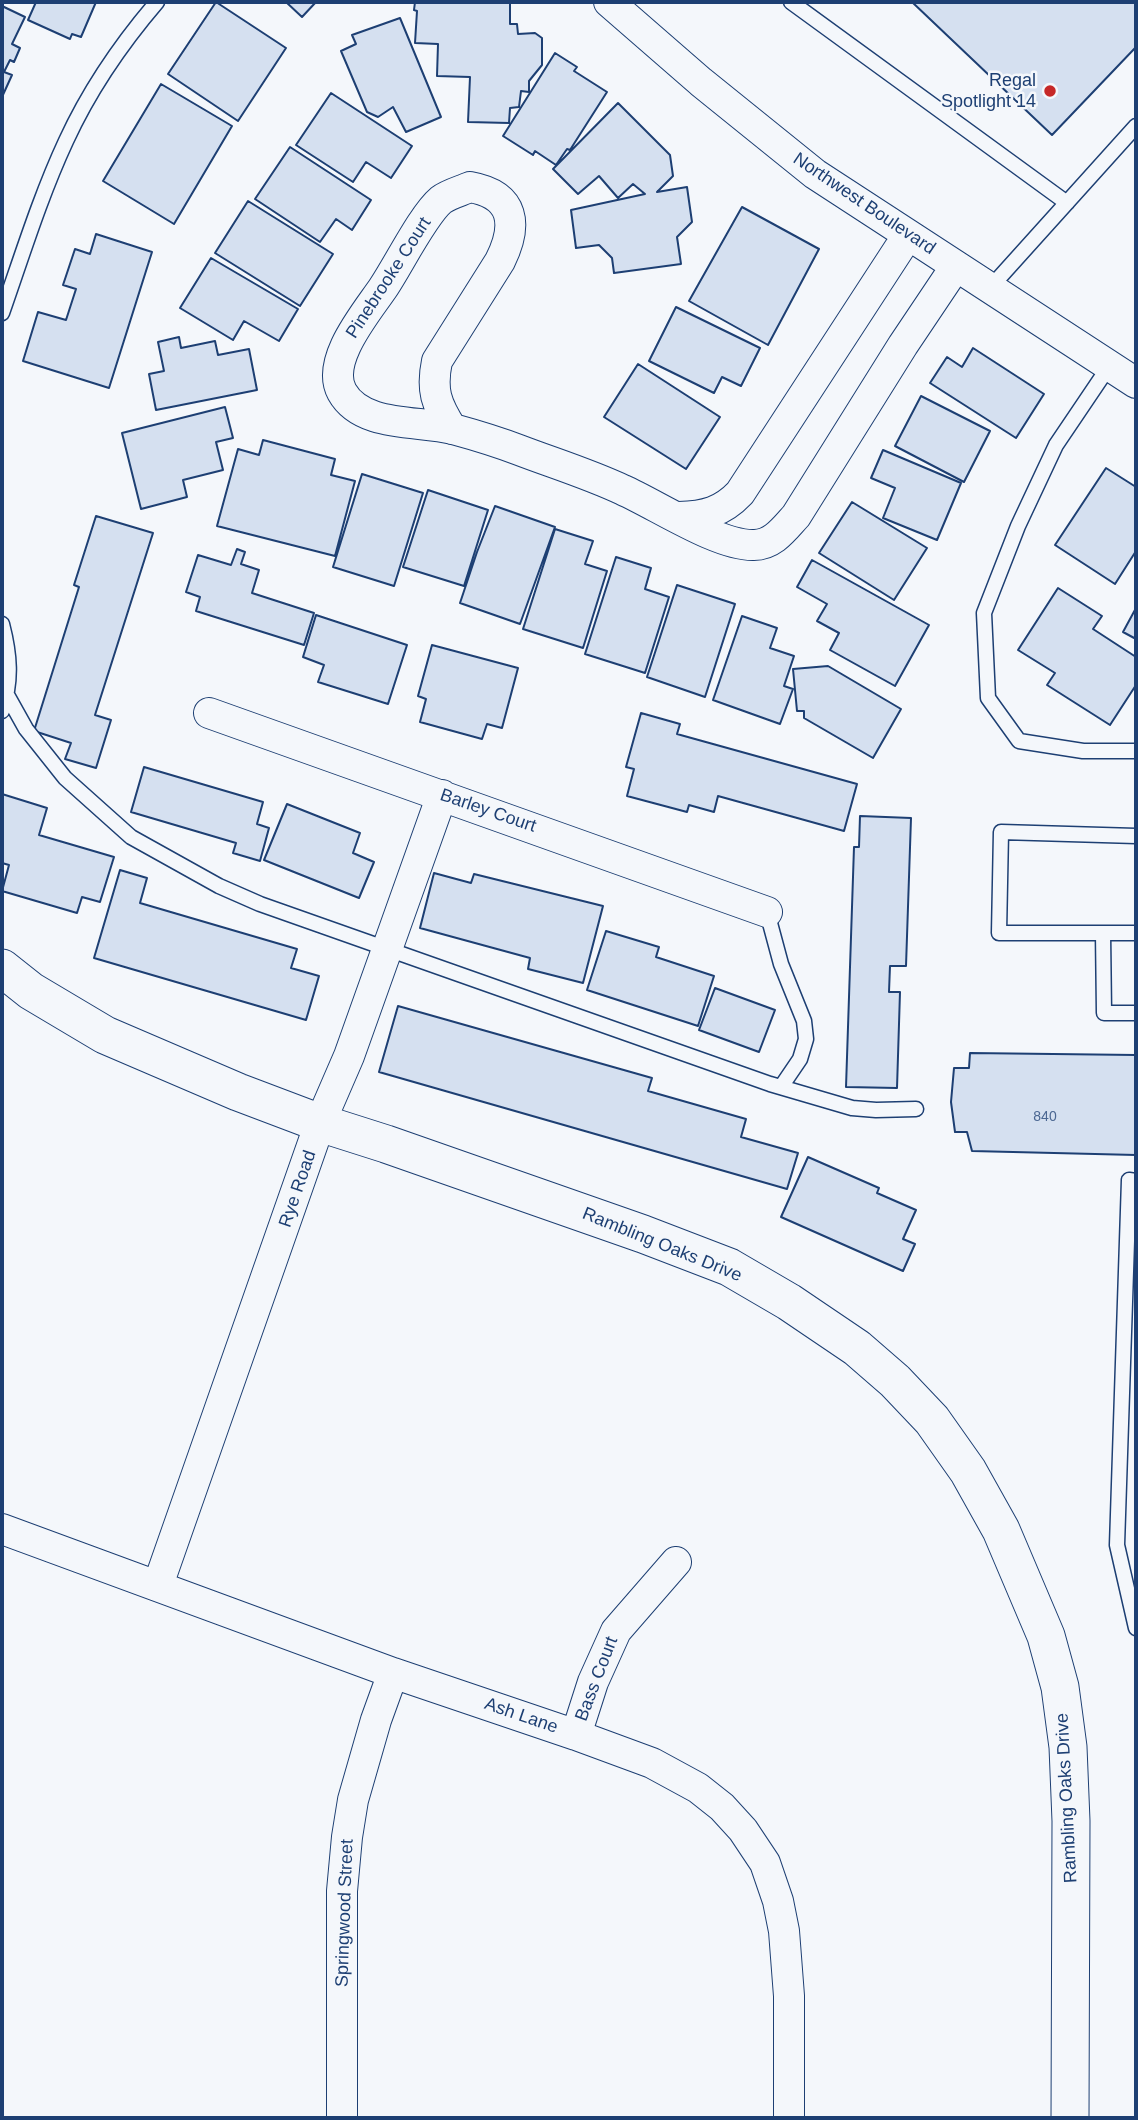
<!DOCTYPE html>
<html>
<head>
<meta charset="utf-8">
<style>
	body { margin:0 }
	#map { position:relative; width:1138px; height:2120px; overflow:hidden; background:#f4f7fb; font-family:Arial,sans-serif }
	canvas { display:block }
	.frame { position:absolute; inset:0; border:4px solid #1d3f73; pointer-events:none }
</style>
</head>
<body>
<div id="map">
<canvas width="1138" height="2120"></canvas>
<div class="frame"></div>
</div>
<script>
const c = document.querySelector('canvas').getContext('2d');
c.lineJoin = 'round';
function fillPath(path, color) { c.fillStyle = color; c.fill(path, 'evenodd'); }
function stroke(path, color, width, dash) { c.strokeStyle = color; c.lineWidth = width; c.lineCap = dash ? 'butt' : 'round'; c.setLineDash(dash || []); c.stroke(path); }
function label(font, color, halo, rows, align = 'center') {
  c.font = font + ' Arial,sans-serif'; c.lineWidth = 5; c.setLineDash([]); c.textBaseline = 'middle'; c.strokeStyle = halo; c.fillStyle = color; for (const [text, x, y, turn = 0] of rows) {
    c.save(); c.translate(x, y); c.rotate((+turn || 0) * Math.PI / 180); c.textAlign = isNaN(turn) ? turn : align; if (halo) c.strokeText(text, 0, 0); c.fillText(text, 0, 0); c.restore();
  }
}
const building = new Path2D(`
	M 36,2 L 96,2 L 81,37 L 72,34 L 70,39 L 28,20 Z
	M 216,2 L 286,48 L 238,121 L 168,74 Z
	M 286,2 L 316,2 L 302,17 Z
	M 415,2 L 510,3 L 510,24 L 517,24 L 518,34 L 535,33 L 542,38 L 542,65 L 529,81 L 529,92 L 521,91 L 519,107 L 510,108 L 509,123 L 468,122 L 470,77 L 437,76 L 438,44 L 415,43 L 417,11 L 414,10 Z
	M 912,2 L 1136,2 L 1136,47 L 1052,135 Z
	M 2,6 L 25,17 L 12,44 L 20,48 L 14,62 L 10,60 L 4,72 L 12,75 L 2,97 Z
	M 400,18 L 441,117 L 406,132 L 393,107 L 378,117 L 367,112 L 341,51 L 356,44 L 352,35 Z
	M 555,53 L 577,67 L 574,71 L 607,92 L 570,150 L 567,149 L 556,165 L 535,151 L 533,155 L 503,136 Z
	M 161,84 L 232,126 L 174,224 L 103,181 Z
	M 331,93 L 412,146 L 391,178 L 366,162 L 353,182 L 296,145 Z
	M 618,103 L 670,155 L 673,176 L 657,192 L 687,187 L 692,222 L 677,237 L 681,264 L 614,273 L 612,258 L 599,245 L 576,248 L 571,210 L 645,194 L 633,184 L 618,198 L 599,176 L 578,194 L 553,169 Z
	M 290,147 L 371,200 L 352,230 L 336,219 L 320,242 L 255,199 Z
	M 248,201 L 333,254 L 300,306 L 215,253 Z
	M 742,207 L 819,249 L 768,345 L 689,301 Z
	M 96,234 L 152,252 L 109,388 L 23,361 L 38,312 L 66,320 L 76,289 L 63,285 L 75,249 L 90,254 Z
	M 211,258 L 298,309 L 279,341 L 244,321 L 233,340 L 180,308 Z
	M 676,307 L 760,348 L 741,386 L 722,377 L 714,393 L 649,361 Z
	M 179,337 L 181,348 L 215,341 L 218,355 L 249,349 L 257,390 L 156,410 L 149,374 L 164,371 L 158,342 Z
	M 973,348 L 1044,394 L 1016,438 L 930,383 L 947,357 L 962,367 Z
	M 638,364 L 720,417 L 686,469 L 604,417 Z
	M 921,396 L 990,431 L 964,482 L 895,446 Z
	M 225,407 L 233,438 L 216,442 L 223,470 L 183,480 L 187,497 L 141,509 L 122,433 Z
	M 263,440 L 335,459 L 331,475 L 355,481 L 335,556 L 217,526 L 238,449 L 259,455 Z
	M 883,450 L 961,483 L 937,540 L 883,518 L 895,488 L 871,478 Z
	M 1106,468 L 1136,487 L 1136,551 L 1115,584 L 1055,545 Z
	M 362,474 L 423,493 L 394,586 L 333,567 Z
	M 428,490 L 488,510 L 464,586 L 403,567 Z
	M 852,502 L 927,548 L 894,600 L 819,553 Z
	M 495,506 L 555,527 L 520,624 L 460,603 L 477,552 Z
	M 96,516 L 153,533 L 95,715 L 111,720 L 96,768 L 65,759 L 71,743 L 34,731 L 79,587 L 74,585 Z
	M 555,529 L 593,541 L 585,564 L 607,571 L 583,648 L 523,629 Z
	M 237,549 L 245,552 L 241,564 L 259,570 L 252,593 L 314,613 L 304,645 L 196,611 L 200,597 L 186,592 L 198,555 L 231,565 Z
	M 616,557 L 651,568 L 645,589 L 669,597 L 645,673 L 585,654 Z
	M 812,560 L 929,625 L 895,686 L 830,650 L 839,633 L 817,621 L 827,604 L 797,587 Z
	M 677,585 L 735,604 L 705,697 L 647,677 Z
	M 1058,588 L 1102,616 L 1093,629 L 1136,657 L 1136,685 L 1110,725 L 1047,685 L 1055,673 L 1018,650 Z
	M 1136,608 L 1136,639 L 1123,632 Z
	M 316,615 L 407,645 L 388,704 L 318,682 L 324,665 L 303,657 Z
	M 742,616 L 777,628 L 770,648 L 794,656 L 784,686 L 793,689 L 780,724 L 713,700 Z
	M 432,645 L 518,668 L 502,728 L 487,724 L 482,739 L 420,722 L 426,699 L 418,696 Z
	M 828,666 L 901,709 L 873,758 L 804,718 L 804,711 L 797,711 L 793,669 Z
	M 641,713 L 680,724 L 677,734 L 857,784 L 844,831 L 718,796 L 714,812 L 689,805 L 687,812 L 627,796 L 634,769 L 626,767 Z
	M 144,767 L 263,802 L 257,824 L 269,828 L 260,861 L 233,853 L 236,843 L 131,812 Z
	M 2,794 L 47,808 L 39,835 L 114,857 L 100,902 L 82,897 L 77,913 L 2,891 L 9,865 L 2,863 Z
	M 287,804 L 360,833 L 353,853 L 374,862 L 359,898 L 264,860 Z
	M 860,816 L 911,818 L 906,966 L 890,966 L 889,992 L 900,992 L 897,1088 L 846,1087 L 854,847 L 859,847 Z
	M 120,870 L 147,878 L 140,903 L 297,949 L 291,968 L 319,976 L 306,1020 L 94,958 Z
	M 434,873 L 471,883 L 474,874 L 603,906 L 583,983 L 528,969 L 530,958 L 420,928 Z
	M 606,931 L 659,947 L 656,957 L 714,976 L 698,1026 L 587,990 Z
	M 715,988 L 775,1010 L 759,1052 L 699,1030 Z
	M 398,1006 L 652,1078 L 648,1091 L 746,1119 L 741,1137 L 798,1153 L 787,1189 L 379,1072 Z
	M 970,1053 L 1136,1055 L 1136,1155 L 972,1151 L 967,1132 L 955,1132 L 951,1102 L 954,1068 L 969,1068 Z
	M 808,1157 L 879,1188 L 877,1193 L 916,1210 L 903,1239 L 915,1244 L 903,1271 L 781,1217 Z`);
const service = new Path2D(`
	M 791,2 L 1067,203
	M 990,288 L 1136,126
	M 2,313 C 22,256 40,197 66,141 C 89,91 121,44 157,2
	M 1110,365 L 1056,445 L 1018,526 L 984,613 L 988,698 L 1019,741 L 1083,751 L 1136,751
	M 2,624 C 10,655 12,680 2,711
	M 7,695 L 26,729 L 65,778 L 131,837 L 219,886 L 260,904 L 770,1084 L 852,1108 L 876,1110 L 916,1109
	M 1136,836 L 1001,832 L 999,933 L 1136,933
	M 767,912 L 781,964 L 804,1021 L 806,1039 L 800,1059 L 781,1087
	M 1103,933 L 1104,1013 L 1136,1013
	M 1136,1181 L 1129,1180 L 1117,1545 L 1136,1628`);
const minor = new Path2D(`
	M 609,2 L 701,82 L 815,174 L 1136,383
	M 452,429 C 436,404 431,390 437,361 L 500,261 C 518,225 515,195 470,187 C 461,191 449,194 441,200 C 423,215 398,266 383,288 C 366,313 325,361 342,392 C 362,428 419,420 453,429 C 475,435 498,442 519,450 C 553,463 589,474 623,490 C 657,505 718,546 754,545 C 773,545 784,529 796,516 L 903,345 L 956,266
	M 679,517 C 705,516 722,512 740,493 L 908,235
	M 209,713 L 767,912
	M 2,1529 L 393,1673 L 576,1735 L 652,1763 L 698,1788 L 722,1807 L 743,1830 L 765,1863 L 778,1901 L 784,1931 L 789,1996 L 789,2118
	M 158,1585 L 320,1123 L 349,1056 L 442,795
	M 576,1735 L 593,1682 L 616,1631 L 676,1562
	M 342,2118 L 342,1891 L 347,1837 L 353,1800 L 376,1720 L 393,1673`);
const tertiary = new Path2D(`
	M 2,968 L 31,991 L 105,1035 L 238,1092 L 320,1123 L 386,1144 L 643,1234 L 729,1267 L 789,1302 L 857,1348 L 895,1381 L 932,1420 L 968,1471 L 1001,1530 L 1046,1636 L 1060,1687 L 1068,1747 L 1071,1821 L 1070,2118`);
const markers = [
	[1050,91,7,"#c62828"]
];
const numberNames = [
	["840",1045,1117]
];
const poiNames = [
	["Regal",1036,81],
	["Spotlight 14",1036,102]
];
const streetNames = [
	["Northwest Boulevard",864,204,34],
	["Pinebrooke Court",389,278,-57],
	["Barley Court",488,811,19],
	["Rye Road",298,1189,-71],
	["Rambling Oaks Drive",662,1245,22],
	["Bass Court",597,1679,-69],
	["Ash Lane",521,1716,19],
	["Rambling Oaks Drive",1067,1798,-93],
	["Springwood Street",345,1913,-88]
];
fillPath(building, '#d5e0f0');
stroke(building, '#1d3f73', 2);
stroke(service, '#1d3f73', 17);
stroke(minor, '#1d3f73', 32);
stroke(tertiary, '#1d3f73', 39);
stroke(service, '#f4f7fb', 14);
stroke(minor, '#f4f7fb', 30);
stroke(tertiary, '#f4f7fb', 37);
for (const [x, y, r, color] of markers) { const dot = new Path2D(); dot.arc(x, y, r, 0, 2 * Math.PI); c.fillStyle = color; c.fill(dot); stroke(dot, '#f4f7fb', 2.5); }
label('14px', '#4b6792', null, numberNames);
label('18px', '#1d3f73', '#f4f7fb', poiNames, 'right');
label('18px', '#1d3f73', '#f4f7fb', streetNames);
</script>
</body>
</html>
